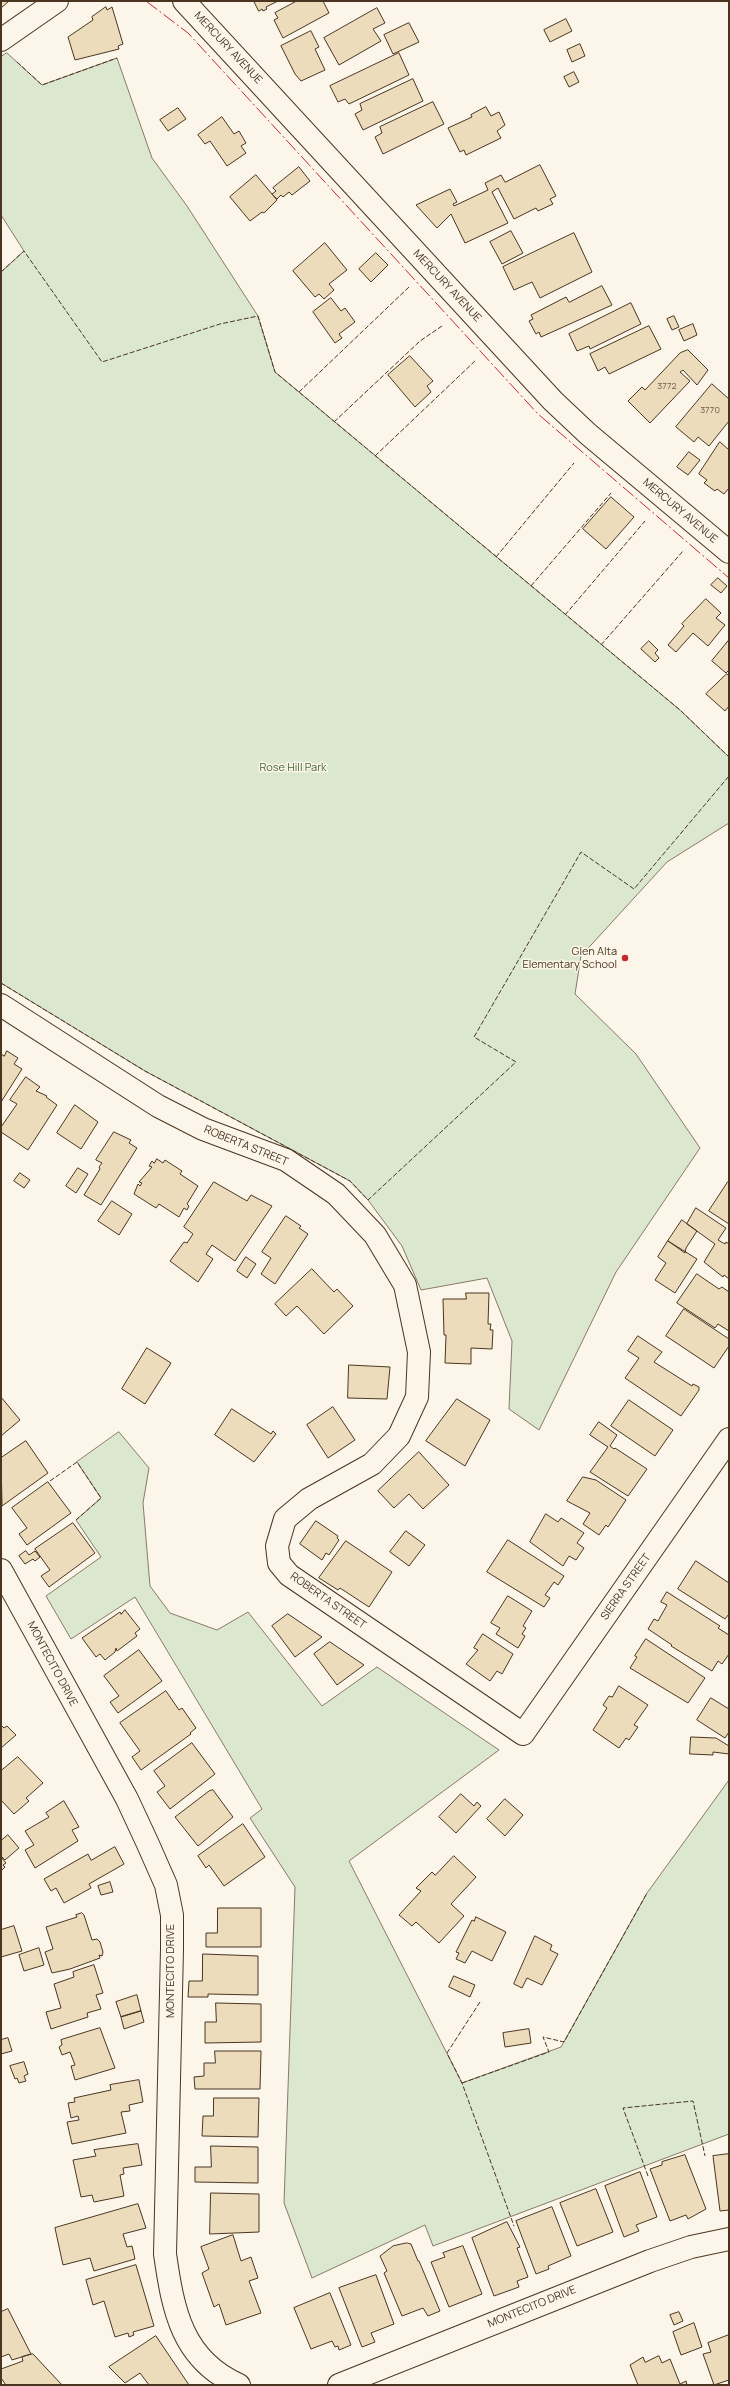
<!DOCTYPE html>
<html>
<head>
<meta charset="utf-8">
<style>
	body { margin:0 }
	#map { position:relative; width:730px; height:2386px; overflow:hidden; background:#fbf6e9; font-family:Manrope,sans-serif }
	canvas { display:block }
	.frame { position:absolute; inset:0; border:2px solid #4a3520; pointer-events:none }
</style>
</head>
<body>
<div id="map">
<canvas width="730" height="2386"></canvas>
<div class="frame"></div>
</div>
<script>
const c = document.querySelector('canvas').getContext('2d');
c.lineJoin = 'round';
function fillPath(path, color) { c.fillStyle = color; c.fill(path, 'evenodd'); }
function stroke(path, color, width, dash) { c.strokeStyle = color; c.lineWidth = width; c.lineCap = dash ? 'butt' : 'round'; c.setLineDash(dash || []); c.stroke(path); }
function label(font, color, halo, rows, align = 'center') {
  c.font = font + ' Manrope,sans-serif'; c.lineWidth = 3; c.setLineDash([]); c.textBaseline = 'middle'; c.strokeStyle = halo; c.fillStyle = color; for (const [text, x, y, turn = 0] of rows) {
    c.save(); c.translate(x, y); c.rotate((+turn || 0) * Math.PI / 180); c.textAlign = isNaN(turn) ? turn : align; if (halo) c.strokeText(text, 0, 0); c.fillText(text, 0, 0); c.restore();
  }
}
const green = new Path2D(`
	M 7,53 L 42,85 L 117,58 L 152,158 L 187,206 L 258,316 L 275,372 L 680,710 L 729,757 L 729,823 L 667,862 L 581,956 L 575,994 L 636,1054 L 700,1148 L 616,1272 L 539,1430 L 509,1409 L 512,1341 L 487,1278 L 421,1290 L 402,1246 L 368,1200 L 350,1181 L 145,1071 L 1,983 L 1,272 L 24,251 L 1,215 L 1,57 Z
	M 119,1432 L 149,1468 L 143,1503 L 150,1586 L 170,1613 L 217,1630 L 248,1612 L 322,1706 L 377,1667 L 499,1750 L 349,1861 L 462,2083 L 561,2047 L 647,1893 L 729,1780 L 729,2134 L 433,2246 L 425,2225 L 312,2278 L 284,2203 L 295,1887 L 250,1818 L 262,1809 L 135,1597 L 71,1639 L 46,1596 L 101,1557 L 76,1520 L 101,1498 L 77,1462 Z`);
const building = new Path2D(`
	M 1,1 L 9,1 L 1,8 Z
	M 254,1 L 278,1 L 266,7 L 267,9 L 263,11 L 262,9 L 259,11 Z
	M 297,1 L 323,1 L 329,13 L 283,38 L 274,20 L 278,18 L 275,13 Z
	M 106,7 L 107,10 L 112,7 L 123,44 L 118,46 L 119,49 L 75,60 L 68,37 L 93,20 L 92,17 Z
	M 377,8 L 385,23 L 373,29 L 381,41 L 339,65 L 324,38 Z
	M 566,19 L 572,31 L 550,42 L 544,30 Z
	M 409,23 L 419,42 L 393,54 L 384,35 Z
	M 311,31 L 319,47 L 315,49 L 325,70 L 301,81 L 295,74 L 281,46 Z
	M 580,44 L 585,56 L 572,62 L 567,50 Z
	M 399,53 L 409,75 L 349,104 L 345,99 L 338,102 L 330,86 Z
	M 574,72 L 579,82 L 569,87 L 564,77 Z
	M 413,79 L 423,101 L 363,130 L 355,114 L 362,110 L 360,104 Z
	M 433,102 L 444,124 L 383,154 L 375,137 L 382,133 L 380,127 Z
	M 486,107 L 491,116 L 499,112 L 505,125 L 497,131 L 501,138 L 466,155 L 464,150 L 460,152 L 448,128 L 472,117 L 471,115 Z
	M 178,108 L 186,119 L 168,131 L 160,120 Z
	M 222,117 L 234,134 L 239,131 L 246,143 L 241,146 L 246,153 L 227,166 L 210,141 L 205,144 L 198,135 Z
	M 540,165 L 556,196 L 550,199 L 553,204 L 538,211 L 536,208 L 514,219 L 498,188 L 492,192 L 508,223 L 465,243 L 451,214 L 437,228 L 416,205 L 450,189 L 457,202 L 453,204 L 454,206 L 488,190 L 485,183 L 501,175 L 505,182 Z
	M 299,167 L 310,181 L 292,195 L 289,192 L 283,197 L 281,195 L 277,199 L 272,194 L 276,191 L 273,188 Z
	M 256,175 L 277,200 L 264,213 L 262,212 L 250,221 L 230,197 Z
	M 511,231 L 523,253 L 502,264 L 490,242 Z
	M 574,233 L 592,272 L 540,298 L 532,282 L 514,290 L 503,267 Z
	M 325,243 L 347,270 L 329,284 L 334,290 L 324,299 L 319,294 L 315,297 L 293,271 Z
	M 376,253 L 388,265 L 371,282 L 359,269 Z
	M 602,286 L 612,305 L 541,337 L 539,332 L 536,334 L 529,321 L 533,319 L 531,315 L 566,297 L 569,302 Z
	M 331,298 L 341,311 L 345,308 L 355,322 L 339,334 L 342,338 L 335,343 L 313,312 Z
	M 631,303 L 641,324 L 590,349 L 589,346 L 577,351 L 569,334 Z
	M 674,316 L 679,327 L 672,330 L 667,319 Z
	M 693,324 L 697,335 L 684,341 L 679,330 Z
	M 649,326 L 661,349 L 609,374 L 605,367 L 598,371 L 590,354 Z
	M 688,350 L 708,370 L 697,385 L 683,370 L 680,372 L 690,381 L 650,423 L 628,401 L 642,387 L 645,390 L 680,353 Z
	M 410,356 L 433,381 L 427,386 L 431,392 L 415,407 L 388,375 Z
	M 712,384 L 729,399 L 729,421 L 709,446 L 698,437 L 694,442 L 676,427 Z
	M 720,442 L 729,450 L 729,488 L 724,494 L 717,489 L 715,491 L 704,483 L 707,480 L 699,474 Z
	M 689,452 L 700,460 L 688,475 L 677,467 Z
	M 611,497 L 634,517 L 606,549 L 583,529 Z
	M 718,578 L 727,586 L 721,593 L 711,585 Z
	M 706,599 L 721,613 L 716,618 L 725,625 L 708,646 L 693,633 L 676,652 L 668,645 L 684,626 L 682,624 Z
	M 729,640 L 729,670 L 726,673 L 712,661 Z
	M 649,641 L 658,650 L 655,653 L 659,658 L 655,662 L 641,649 Z
	M 727,674 L 729,676 L 729,706 L 725,711 L 706,694 Z
	M 7,1051 L 18,1058 L 14,1064 L 22,1069 L 1,1102 L 1,1054 L 4,1056 Z
	M 26,1077 L 40,1087 L 36,1091 L 47,1096 L 46,1097 L 57,1105 L 28,1150 L 1,1132 L 1,1127 L 17,1104 L 10,1100 Z
	M 75,1105 L 98,1122 L 81,1149 L 57,1133 Z
	M 114,1132 L 131,1140 L 129,1143 L 137,1148 L 101,1205 L 84,1195 L 100,1169 L 99,1167 L 102,1163 L 96,1160 Z
	M 157,1159 L 163,1163 L 165,1160 L 182,1171 L 180,1174 L 198,1186 L 187,1204 L 189,1206 L 187,1210 L 184,1208 L 179,1217 L 159,1204 L 156,1208 L 134,1194 L 138,1184 L 140,1186 L 142,1183 L 139,1182 L 152,1167 L 149,1166 L 152,1161 L 154,1163 Z
	M 78,1168 L 88,1174 L 76,1193 L 66,1186 Z
	M 20,1173 L 30,1180 L 24,1188 L 14,1181 Z
	M 214,1182 L 247,1201 L 251,1195 L 272,1206 L 235,1261 L 212,1245 L 206,1254 L 213,1259 L 198,1282 L 170,1261 L 184,1242 L 187,1243 L 193,1234 L 184,1227 Z
	M 728,1182 L 729,1183 L 729,1224 L 709,1211 Z
	M 112,1201 L 132,1214 L 119,1235 L 98,1221 Z
	M 696,1208 L 726,1228 L 718,1240 L 725,1244 L 726,1242 L 729,1244 L 729,1279 L 724,1275 L 723,1277 L 704,1262 L 715,1244 L 687,1224 Z
	M 286,1216 L 301,1226 L 299,1228 L 308,1234 L 275,1284 L 261,1274 L 271,1258 L 262,1252 Z
	M 682,1220 L 697,1231 L 686,1248 L 685,1253 L 668,1241 Z
	M 668,1241 L 697,1259 L 675,1293 L 655,1280 L 666,1263 L 658,1257 Z
	M 246,1257 L 256,1264 L 247,1278 L 237,1271 Z
	M 312,1269 L 334,1292 L 337,1289 L 353,1306 L 324,1334 L 297,1306 L 286,1316 L 275,1304 Z
	M 697,1274 L 719,1289 L 722,1287 L 729,1292 L 729,1331 L 718,1324 L 715,1328 L 677,1303 Z
	M 466,1293 L 489,1293 L 488,1324 L 491,1324 L 490,1330 L 493,1330 L 492,1349 L 471,1348 L 471,1364 L 445,1363 L 446,1335 L 444,1335 L 443,1299 L 466,1299 Z
	M 684,1309 L 729,1339 L 729,1346 L 714,1368 L 666,1336 Z
	M 638,1336 L 662,1352 L 654,1362 L 692,1386 L 693,1384 L 699,1387 L 699,1390 L 681,1416 L 625,1378 L 639,1358 L 628,1351 Z
	M 147,1348 L 171,1363 L 145,1404 L 122,1389 Z
	M 349,1365 L 390,1367 L 387,1399 L 348,1398 Z
	M 1,1397 L 20,1420 L 1,1436 Z
	M 457,1399 L 490,1420 L 465,1466 L 426,1441 Z
	M 629,1400 L 673,1430 L 655,1456 L 611,1426 Z
	M 333,1407 L 355,1440 L 328,1458 L 307,1425 Z
	M 232,1409 L 271,1434 L 273,1431 L 276,1434 L 254,1462 L 215,1435 Z
	M 599,1422 L 617,1435 L 610,1446 L 614,1449 L 615,1448 L 647,1469 L 628,1496 L 590,1472 L 608,1447 L 590,1435 Z
	M 26,1441 L 48,1473 L 2,1506 L 1,1458 Z
	M 419,1452 L 449,1485 L 423,1509 L 409,1494 L 394,1508 L 378,1491 Z
	M 583,1477 L 596,1480 L 626,1500 L 608,1527 L 606,1525 L 599,1535 L 583,1524 L 590,1513 L 567,1501 Z
	M 48,1482 L 71,1513 L 27,1545 L 19,1534 L 27,1528 L 12,1508 Z
	M 546,1514 L 558,1522 L 561,1518 L 584,1533 L 577,1543 L 584,1548 L 576,1560 L 569,1556 L 563,1566 L 530,1542 Z
	M 316,1521 L 338,1536 L 337,1538 L 339,1540 L 329,1555 L 326,1553 L 322,1560 L 300,1544 Z
	M 73,1523 L 95,1553 L 49,1587 L 41,1576 L 50,1570 L 35,1549 Z
	M 406,1531 L 425,1545 L 409,1566 L 390,1552 Z
	M 508,1540 L 564,1576 L 558,1585 L 554,1582 L 545,1595 L 550,1598 L 544,1607 L 487,1572 Z
	M 346,1541 L 392,1572 L 369,1607 L 340,1588 L 338,1590 L 319,1578 Z
	M 26,1551 L 29,1555 L 35,1551 L 40,1557 L 35,1561 L 33,1559 L 25,1564 L 19,1556 Z
	M 696,1561 L 729,1583 L 729,1614 L 725,1619 L 678,1589 Z
	M 667,1592 L 720,1626 L 718,1628 L 729,1635 L 729,1654 L 722,1664 L 718,1661 L 712,1671 L 671,1646 L 672,1645 L 648,1629 L 654,1619 L 658,1621 L 667,1605 L 661,1602 Z
	M 508,1596 L 532,1611 L 523,1626 L 526,1628 L 522,1634 L 525,1636 L 518,1648 L 496,1634 L 500,1628 L 491,1623 Z
	M 125,1610 L 140,1629 L 135,1633 L 137,1636 L 117,1651 L 116,1648 L 115,1652 L 105,1660 L 100,1654 L 96,1657 L 82,1638 L 120,1612 L 121,1614 Z
	M 288,1614 L 322,1637 L 295,1657 L 272,1626 Z
	M 483,1634 L 513,1654 L 502,1674 L 497,1671 L 490,1681 L 466,1664 L 478,1650 L 474,1648 Z
	M 646,1639 L 705,1678 L 688,1703 L 630,1668 L 637,1657 L 635,1656 Z
	M 330,1642 L 364,1665 L 337,1685 L 314,1654 Z
	M 139,1650 L 162,1681 L 118,1713 L 110,1702 L 119,1696 L 104,1676 Z
	M 619,1686 L 648,1705 L 634,1725 L 638,1727 L 629,1740 L 626,1738 L 619,1748 L 593,1730 L 607,1708 L 603,1705 L 609,1696 L 612,1697 Z
	M 166,1691 L 179,1710 L 182,1708 L 196,1728 L 190,1733 L 191,1734 L 141,1770 L 132,1757 L 140,1751 L 120,1723 Z
	M 711,1698 L 729,1709 L 729,1732 L 725,1738 L 697,1720 Z
	M 1,1725 L 4,1728 L 7,1726 L 16,1735 L 1,1748 Z
	M 691,1737 L 716,1738 L 729,1746 L 729,1754 L 713,1752 L 713,1755 L 690,1754 Z
	M 192,1743 L 215,1774 L 170,1809 L 157,1792 L 165,1786 L 154,1771 Z
	M 18,1757 L 43,1783 L 26,1798 L 29,1801 L 14,1814 L 1,1800 L 1,1771 Z
	M 213,1790 L 233,1817 L 198,1846 L 175,1817 L 209,1791 Z
	M 461,1794 L 474,1806 L 477,1802 L 481,1806 L 456,1833 L 439,1817 Z
	M 505,1799 L 523,1815 L 505,1836 L 487,1819 Z
	M 64,1801 L 79,1827 L 72,1830 L 78,1841 L 35,1868 L 25,1850 L 34,1845 L 25,1831 L 49,1817 L 46,1813 Z
	M 243,1824 L 265,1857 L 224,1886 L 209,1865 L 206,1868 L 198,1856 Z
	M 8,1835 L 19,1848 L 5,1860 L 1,1856 L 1,1841 Z
	M 115,1847 L 124,1864 L 89,1884 L 91,1888 L 64,1903 L 56,1888 L 51,1891 L 44,1879 L 88,1854 L 91,1860 Z
	M 454,1856 L 476,1877 L 451,1904 L 464,1916 L 439,1943 L 416,1922 L 412,1926 L 399,1915 L 421,1891 L 416,1888 L 432,1872 L 435,1875 Z
	M 1,1857 L 6,1863 L 3,1865 L 5,1867 L 1,1871 Z
	M 110,1882 L 113,1892 L 101,1895 L 98,1886 Z
	M 218,1908 L 261,1908 L 261,1947 L 206,1947 L 206,1933 L 217,1933 Z
	M 82,1913 L 84,1915 L 92,1940 L 97,1939 L 100,1942 L 103,1952 L 102,1956 L 99,1955 L 100,1958 L 70,1969 L 52,1973 L 45,1952 L 53,1949 L 46,1927 L 77,1917 L 76,1915 Z
	M 476,1917 L 506,1932 L 492,1961 L 472,1951 L 465,1963 L 456,1959 L 459,1953 L 456,1952 L 472,1920 L 474,1921 Z
	M 14,1926 L 22,1951 L 1,1957 L 1,1930 Z
	M 535,1936 L 552,1945 L 550,1950 L 558,1954 L 542,1985 L 527,1978 L 522,1988 L 514,1984 Z
	M 39,1948 L 44,1965 L 24,1971 L 19,1955 Z
	M 203,1954 L 258,1956 L 258,1995 L 208,1994 L 208,1997 L 188,1997 L 189,1981 L 202,1981 Z
	M 94,1965 L 103,1993 L 96,1995 L 101,2009 L 87,2013 L 88,2017 L 51,2029 L 46,2012 L 61,2008 L 54,1984 L 74,1977 L 73,1972 Z
	M 454,1976 L 475,1985 L 470,1997 L 449,1987 Z
	M 137,1995 L 141,2011 L 121,2017 L 116,2002 Z
	M 216,2003 L 261,2004 L 261,2042 L 205,2043 L 205,2022 L 216,2022 Z
	M 141,2011 L 144,2022 L 124,2029 L 121,2017 Z
	M 100,2028 L 115,2068 L 75,2080 L 71,2066 L 75,2065 L 70,2052 L 62,2055 L 59,2047 L 62,2045 L 61,2040 Z
	M 529,2029 L 531,2043 L 505,2047 L 503,2033 Z
	M 8,2038 L 12,2051 L 1,2054 L 1,2040 Z
	M 215,2051 L 261,2051 L 260,2089 L 195,2089 L 194,2077 L 204,2076 L 204,2063 L 215,2063 Z
	M 24,2062 L 28,2074 L 24,2076 L 26,2081 L 19,2083 L 17,2078 L 15,2079 L 10,2066 Z
	M 139,2080 L 143,2102 L 129,2105 L 130,2111 L 121,2112 L 126,2133 L 72,2144 L 67,2122 L 79,2120 L 78,2116 L 71,2118 L 68,2103 L 75,2102 L 74,2098 L 111,2090 L 110,2085 Z
	M 214,2098 L 259,2098 L 258,2137 L 202,2136 L 203,2116 L 213,2116 Z
	M 138,2144 L 142,2165 L 123,2168 L 124,2174 L 120,2175 L 124,2196 L 94,2202 L 92,2195 L 81,2197 L 73,2160 L 96,2156 L 94,2150 Z
	M 211,2146 L 258,2147 L 258,2183 L 195,2182 L 195,2167 L 211,2167 Z
	M 729,2154 L 729,2210 L 720,2211 L 713,2156 Z
	M 685,2155 L 706,2209 L 688,2219 L 686,2215 L 670,2221 L 650,2169 L 662,2165 L 662,2162 Z
	M 640,2172 L 657,2217 L 636,2225 L 639,2231 L 624,2237 L 605,2186 Z
	M 596,2189 L 613,2232 L 577,2246 L 560,2203 Z
	M 211,2193 L 259,2194 L 259,2232 L 210,2234 Z
	M 138,2204 L 146,2228 L 123,2234 L 127,2247 L 132,2246 L 135,2259 L 94,2271 L 90,2258 L 63,2265 L 55,2228 Z
	M 552,2207 L 571,2256 L 548,2266 L 549,2269 L 536,2274 L 516,2221 Z
	M 507,2222 L 520,2247 L 517,2248 L 528,2277 L 517,2281 L 519,2287 L 494,2296 L 472,2238 Z
	M 233,2235 L 241,2261 L 251,2257 L 258,2278 L 249,2281 L 261,2313 L 226,2325 L 219,2304 L 214,2307 L 202,2273 L 209,2269 L 201,2247 Z
	M 407,2243 L 411,2244 L 418,2261 L 419,2261 L 440,2311 L 428,2316 L 423,2308 L 402,2316 L 384,2273 L 387,2271 L 380,2256 L 393,2246 Z
	M 463,2246 L 482,2294 L 449,2307 L 431,2262 L 445,2257 L 443,2253 Z
	M 136,2265 L 154,2326 L 133,2332 L 134,2335 L 129,2337 L 128,2333 L 115,2337 L 104,2301 L 93,2305 L 86,2280 Z
	M 376,2275 L 394,2324 L 371,2333 L 375,2342 L 362,2347 L 339,2288 Z
	M 330,2293 L 351,2345 L 339,2350 L 338,2346 L 335,2347 L 332,2341 L 311,2349 L 294,2308 Z
	M 8,2309 L 31,2354 L 12,2360 L 9,2354 L 1,2357 L 1,2312 Z
	M 679,2312 L 683,2321 L 674,2325 L 670,2315 Z
	M 694,2323 L 702,2347 L 681,2355 L 673,2332 Z
	M 729,2335 L 729,2380 L 714,2385 L 703,2354 L 711,2352 L 708,2343 Z
	M 156,2336 L 189,2385 L 149,2385 L 140,2373 L 125,2383 L 109,2367 Z
	M 33,2354 L 62,2385 L 6,2385 L 1,2378 L 1,2369 L 23,2361 L 22,2357 Z
	M 659,2356 L 662,2363 L 670,2359 L 680,2384 L 686,2381 L 687,2385 L 638,2385 L 630,2365 L 643,2357 L 645,2362 Z`);
const street = new Path2D(`
	M 1,40 L 57,1
	M 1,1005 L 158,1106 L 203,1129 L 286,1160 L 336,1194 L 375,1235 L 405,1285 L 419,1352 L 417,1397 L 399,1436 L 372,1464 L 309,1499 L 285,1519 L 277,1546 L 279,1563 L 289,1575 L 523,1734 L 729,1439
	M 1,1570 L 127,1799 L 147,1842 L 166,1885 L 172,1915 L 172,1949 L 165,2254 C 173,2310 182,2360 239,2385
	M 339,2385 L 650,2261 L 691,2247 L 729,2239`);
const secondary = new Path2D(`
	M 184,1 L 553,401 L 588,434 L 729,552`);
const fence = new Path2D(`
	M 17,62 L 42,85 L 117,58
	M 1,272 L 24,251 L 102,362 L 220,324 L 258,316 L 275,372 L 680,710 L 729,757
	M 299,392 L 409,287
	M 334,422 L 420,341 L 442,326
	M 375,456 L 476,360
	M 496,557 L 574,463
	M 531,586 L 611,493
	M 565,615 L 645,521
	M 601,645 L 683,551
	M 1,983 L 145,1071 L 350,1181 L 368,1200 L 516,1062 L 474,1037 L 581,852 L 634,889 L 729,776
	M 50,1481 L 77,1462 L 101,1498 L 76,1520
	M 480,2002 L 447,2053 L 462,2083 L 514,2226
	M 462,2083 L 549,2052 L 543,2037 L 564,2042 L 647,1893
	M 648,2176 L 623,2108 L 693,2101 L 705,2156`);
const power = new Path2D(`
	M 146,1 L 188,33 L 538,414 L 729,578`);
const markers = [
	[625,958,4,"#c62828"]
];
const numberNames = [
	["3772",667,386],
	["3770",710,410]
];
const streetNames = [
	["MERCURY AVENUE",228,48,47],
	["MERCURY AVENUE",447,286,47],
	["MERCURY AVENUE",680,511,40],
	["ROBERTA STREET",246,1146,22],
	["SIERRA STREET",626,1587,-55],
	["ROBERTA STREET",328,1601,35],
	["MONTECITO DRIVE",52,1664,62],
	["MONTECITO DRIVE",171,1971,-90],
	["MONTECITO DRIVE",532,2307,-22]
];
const parkNames = [
	["Rose Hill Park",293,768]
];
const poiNames = [
	["Glen Alta",617,952],
	["Elementary School",617,965]
];
fillPath(green, '#dce7d0');
stroke(green, '#887966', 1);
fillPath(building, '#ecdcbc');
stroke(building, '#4a3520', 1);
stroke(street, '#4a3520', 24);
stroke(secondary, '#4a3520', 24);
stroke(street, '#fbf6e9', 22);
stroke(secondary, '#fbf6e9', 22);
stroke(fence, '#4a3520', 1, [5, 2]);
stroke(power, '#c62828', 1, [14, 3, 2, 3]);
for (const [x, y, r, color] of markers) { const dot = new Path2D(); dot.arc(x, y, r, 0, 2 * Math.PI); c.fillStyle = color; c.fill(dot); stroke(dot, '#fbf6e9', 1.5); }
label('9px', '#725f47', null, numberNames);
label('11px', '#4a3520', '#fbf6e9', streetNames);
label('11px', '#436837', '#fbf6e9', parkNames);
label('11px', '#4a3520', '#fbf6e9', poiNames, 'right');
</script>
</body>
</html>
